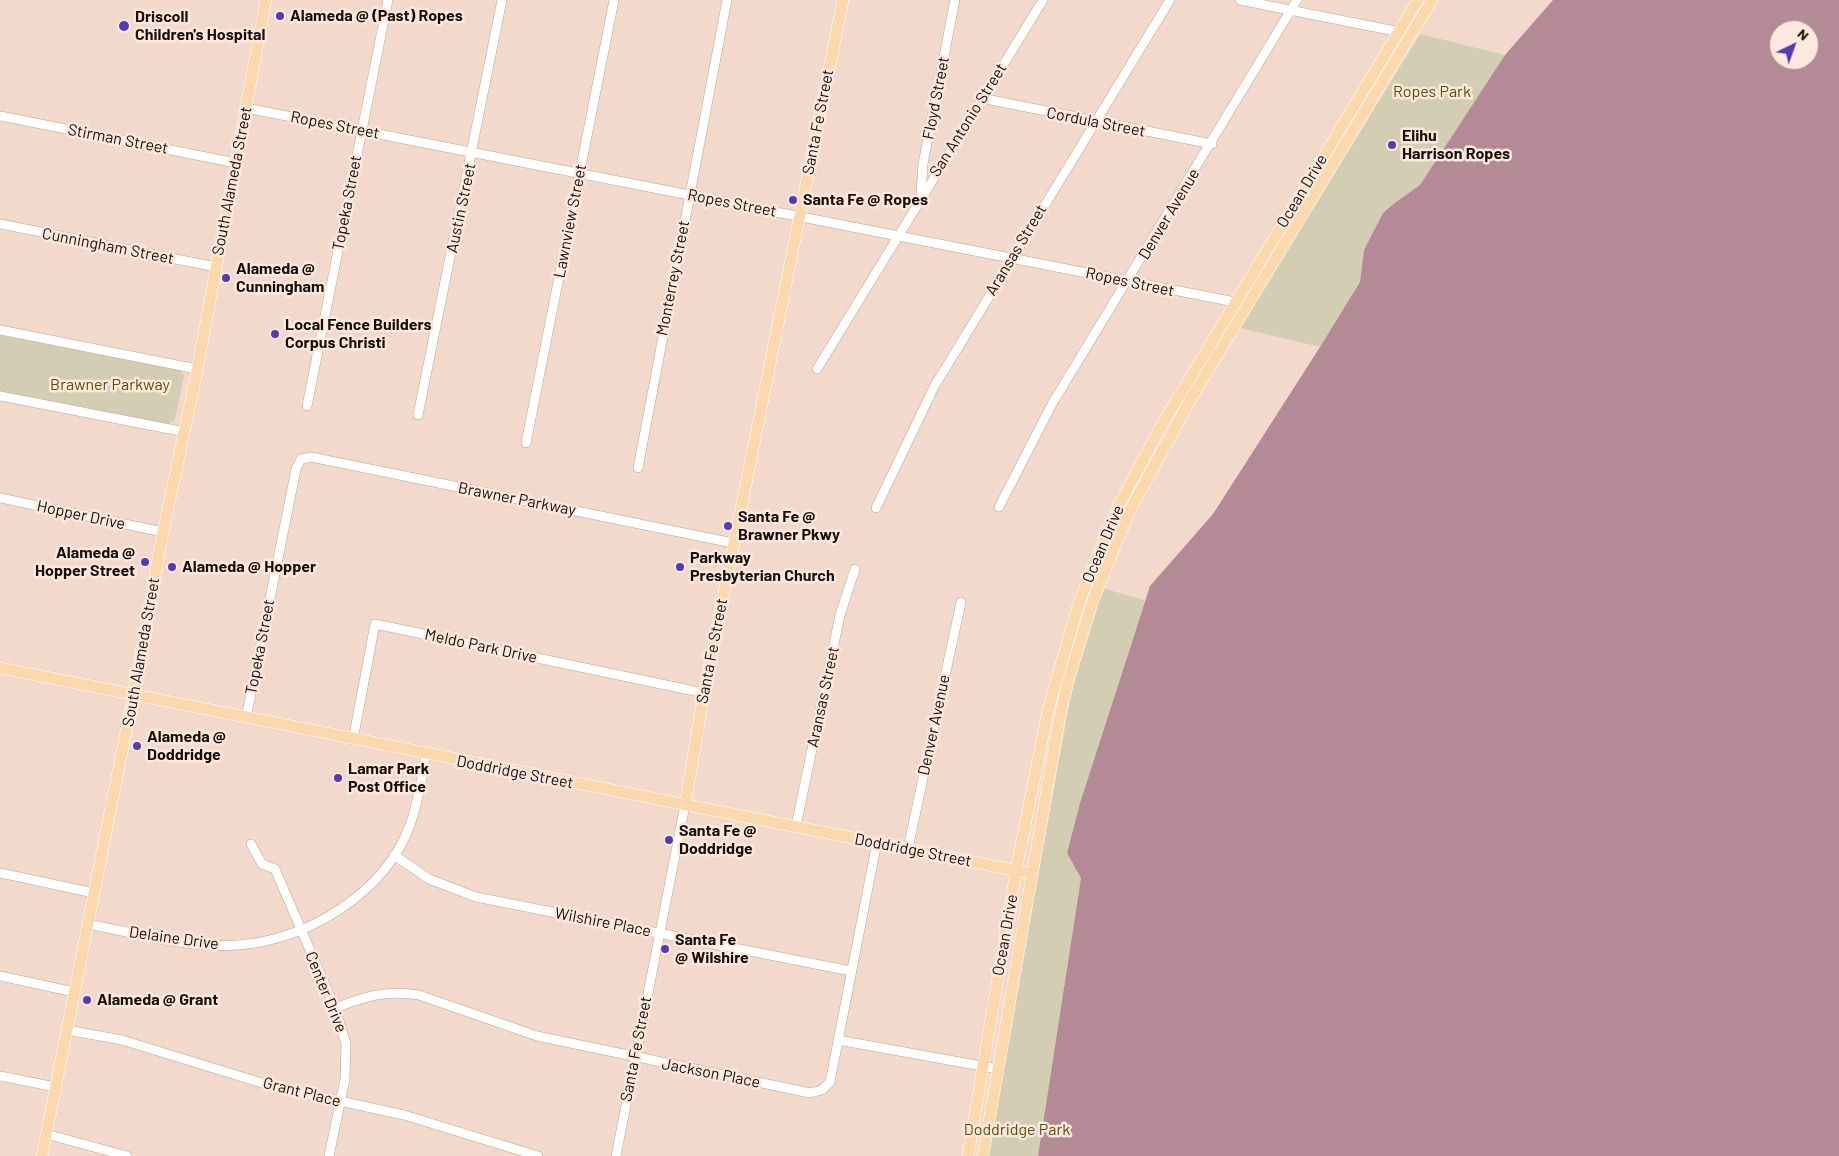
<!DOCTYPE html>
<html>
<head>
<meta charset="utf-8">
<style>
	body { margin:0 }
	#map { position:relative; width:1839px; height:1156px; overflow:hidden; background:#f3d9cc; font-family:Barlow,sans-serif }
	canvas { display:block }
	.north { position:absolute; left:1769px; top:20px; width:50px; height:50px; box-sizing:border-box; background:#fde8dd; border:1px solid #a19189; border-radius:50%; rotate:42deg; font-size:14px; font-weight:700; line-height:20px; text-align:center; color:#170e0a }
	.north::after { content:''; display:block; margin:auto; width:18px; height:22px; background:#553bb3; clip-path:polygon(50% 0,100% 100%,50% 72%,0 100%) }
</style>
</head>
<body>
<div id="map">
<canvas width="1839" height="1156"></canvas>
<div class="north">N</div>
</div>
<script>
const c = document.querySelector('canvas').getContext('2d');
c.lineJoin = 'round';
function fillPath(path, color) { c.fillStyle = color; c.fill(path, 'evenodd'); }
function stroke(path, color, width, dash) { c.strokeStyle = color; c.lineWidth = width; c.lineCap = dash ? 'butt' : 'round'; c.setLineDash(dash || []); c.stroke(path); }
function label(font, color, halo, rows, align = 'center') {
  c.font = font + ' Barlow,sans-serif'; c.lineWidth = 5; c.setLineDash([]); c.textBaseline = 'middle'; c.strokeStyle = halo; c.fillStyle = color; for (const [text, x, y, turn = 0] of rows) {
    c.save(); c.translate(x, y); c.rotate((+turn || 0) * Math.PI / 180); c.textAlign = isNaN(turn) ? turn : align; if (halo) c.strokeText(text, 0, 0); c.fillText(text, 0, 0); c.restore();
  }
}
const green = new Path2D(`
	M 1420,34 L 1505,55 L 1420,185 L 1396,202 L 1364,250 L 1360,282 L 1320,347 L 1240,328 Z
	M 0,335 L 180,370 L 184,376 L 175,419 L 169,424 L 0,391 Z
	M 1105,589 L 1145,600 L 1080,803 L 1067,852 L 1081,877 L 1038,1156 L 987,1156 L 1072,689 L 1101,595 Z`);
const water = new Path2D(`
	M 1553,0 L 1839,0 L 1839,1156 L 1038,1156 L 1081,878 L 1067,853 L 1080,803 L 1150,586 L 1213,514 L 1320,347 L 1360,282 L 1364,250 L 1383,213 L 1396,202 L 1420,185 L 1505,55 ZM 1779,30 L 1809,30 L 1809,60 L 1779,60 Z`);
const minor = new Path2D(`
	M 1240,0 L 1405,33
	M 981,98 L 1212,144
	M 246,108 L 1240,303
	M 0,116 L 236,163
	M 921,194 L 923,164 L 955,0
	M 0,224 L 216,267
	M 0,330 L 197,369
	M 817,369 L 1043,0
	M 0,396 L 185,432
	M 307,406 L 388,0
	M 418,415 L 502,0
	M 526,443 L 614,0
	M 638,468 L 727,0
	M 0,498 L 163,532
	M 999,507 L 1052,404 L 1297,0
	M 876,508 L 934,387 L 1170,0
	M 246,718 L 296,469 L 301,459 L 311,457 L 733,543
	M 353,740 L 375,624 L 704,693
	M 796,826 L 840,615 L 855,569
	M 251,844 L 262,864 L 275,869 L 335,1008 L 346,1044 L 345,1079 L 329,1156
	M 908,848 L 961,602
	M 394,855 L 429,879 L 476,897 L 851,971
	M 0,873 L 94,893
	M 88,924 C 136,933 188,949 238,945 C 308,940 385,893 410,825 C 418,802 422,778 426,754
	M 0,976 L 74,992
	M 335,1008 C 367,996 385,990 419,995 L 537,1036 L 810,1093 L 822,1090 L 830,1082 L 877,842
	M 67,1030 L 122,1040 L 275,1087 L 404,1115 L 538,1156
	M 838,1040 L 998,1069
	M 0,1076 L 55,1087
	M 46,1134 L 127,1156
	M 616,1156 L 685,805`);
const major = new Path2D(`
	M 0,668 L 1023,872
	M 685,805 L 704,693 L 843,0
	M 42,1156 L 133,696 L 163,532 L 196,376 L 266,0
	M 968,1156 L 1016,871 L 1048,710 L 1078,606 L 1093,566 L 1119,505 L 1160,428 L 1418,0
	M 983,1156 L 1060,715 L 1069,678 L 1093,600 L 1130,510 L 1192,397 L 1432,0`);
const markers = [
	[280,16,5,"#553bb3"],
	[124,26,6,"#553bb3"],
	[1392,145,5,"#553bb3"],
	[793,200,5,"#553bb3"],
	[226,278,5,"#553bb3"],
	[275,334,5,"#553bb3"],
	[728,526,5,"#553bb3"],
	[145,562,5,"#553bb3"],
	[172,567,5,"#553bb3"],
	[680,567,5,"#553bb3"],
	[137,746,5,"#553bb3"],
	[338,778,5,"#553bb3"],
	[669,840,5,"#553bb3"],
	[665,949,5,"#553bb3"],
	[87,1000,5,"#553bb3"]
];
const poiNames = [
	["Alameda @ (Past) Ropes",290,16],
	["Driscoll",135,17],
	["Children's Hospital",135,35],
	["Elihu",1402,136],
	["Harrison Ropes",1402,154],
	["Santa Fe @ Ropes",803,200],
	["Alameda @",236,269],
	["Cunningham",236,287],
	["Local Fence Builders",285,325],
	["Corpus Christi",285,343],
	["Santa Fe @",738,517],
	["Brawner Pkwy",738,535],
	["Alameda @",135,553,"right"],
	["Hopper Street",135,571,"right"],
	["Parkway",690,558],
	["Presbyterian Church",690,576],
	["Alameda @ Hopper",182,567],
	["Alameda @",147,737],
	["Doddridge",147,755],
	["Lamar Park",348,769],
	["Post Office",348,787],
	["Santa Fe @",679,831],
	["Doddridge",679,849],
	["Santa Fe",675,940],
	["@ Wilshire",675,958],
	["Alameda @ Grant",97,1000]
];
const parkNames = [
	["Ropes Park",1432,92],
	["Brawner Parkway",110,385],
	["Doddridge Park",1017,1130]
];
const streetNames = [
	["Floyd Street",936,98,-79],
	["San Antonio Street",968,120,-58],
	["Santa Fe Street",818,122,-79],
	["Cordula Street",1096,122,11],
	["Ropes Street",335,125,11],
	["Stirman Street",118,139,11],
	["South Alameda Street",232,181,-79],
	["Ocean Drive",1302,191,-59],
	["Topeka Street",347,203,-79],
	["Ropes Street",732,203,11],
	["Austin Street",461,208,-78],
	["Denver Avenue",1169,214,-59],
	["Lawnview Street",570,221,-79],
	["Cunningham Street",108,246,11],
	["Aransas Street",1016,250,-59],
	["Monterrey Street",673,278,-79],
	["Ropes Street",1130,282,12],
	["Brawner Parkway",517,499,11],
	["Hopper Drive",81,515,12],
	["Ocean Drive",1103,544,-67],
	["Meldo Park Drive",481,646,12],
	["Topeka Street",260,647,-79],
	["Santa Fe Street",712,651,-79],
	["South Alameda Street",141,652,-80],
	["Aransas Street",823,697,-78],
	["Denver Avenue",934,725,-78],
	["Doddridge Street",515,772,11],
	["Doddridge Street",913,850,11],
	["Wilshire Place",603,922,11],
	["Ocean Drive",1005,935,-80],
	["Delaine Drive",174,938,8],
	["Center Drive",326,992,68],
	["Santa Fe Street",636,1049,-79],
	["Jackson Place",711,1073,11],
	["Grant Place",302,1092,14]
];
fillPath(green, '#d3cdb4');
fillPath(water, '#b48a96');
stroke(minor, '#bca397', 10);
stroke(major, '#fff', 12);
stroke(minor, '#fff', 9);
stroke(major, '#fbd9ad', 11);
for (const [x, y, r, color] of markers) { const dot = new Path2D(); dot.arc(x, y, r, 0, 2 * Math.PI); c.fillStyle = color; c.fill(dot); stroke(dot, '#fde8dd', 2); }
label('bold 16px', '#170e0a', '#fde8dd', poiNames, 'left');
label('16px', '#5e500a', '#fde8dd', parkNames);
label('16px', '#170e0a', '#fde8dd', streetNames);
</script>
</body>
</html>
